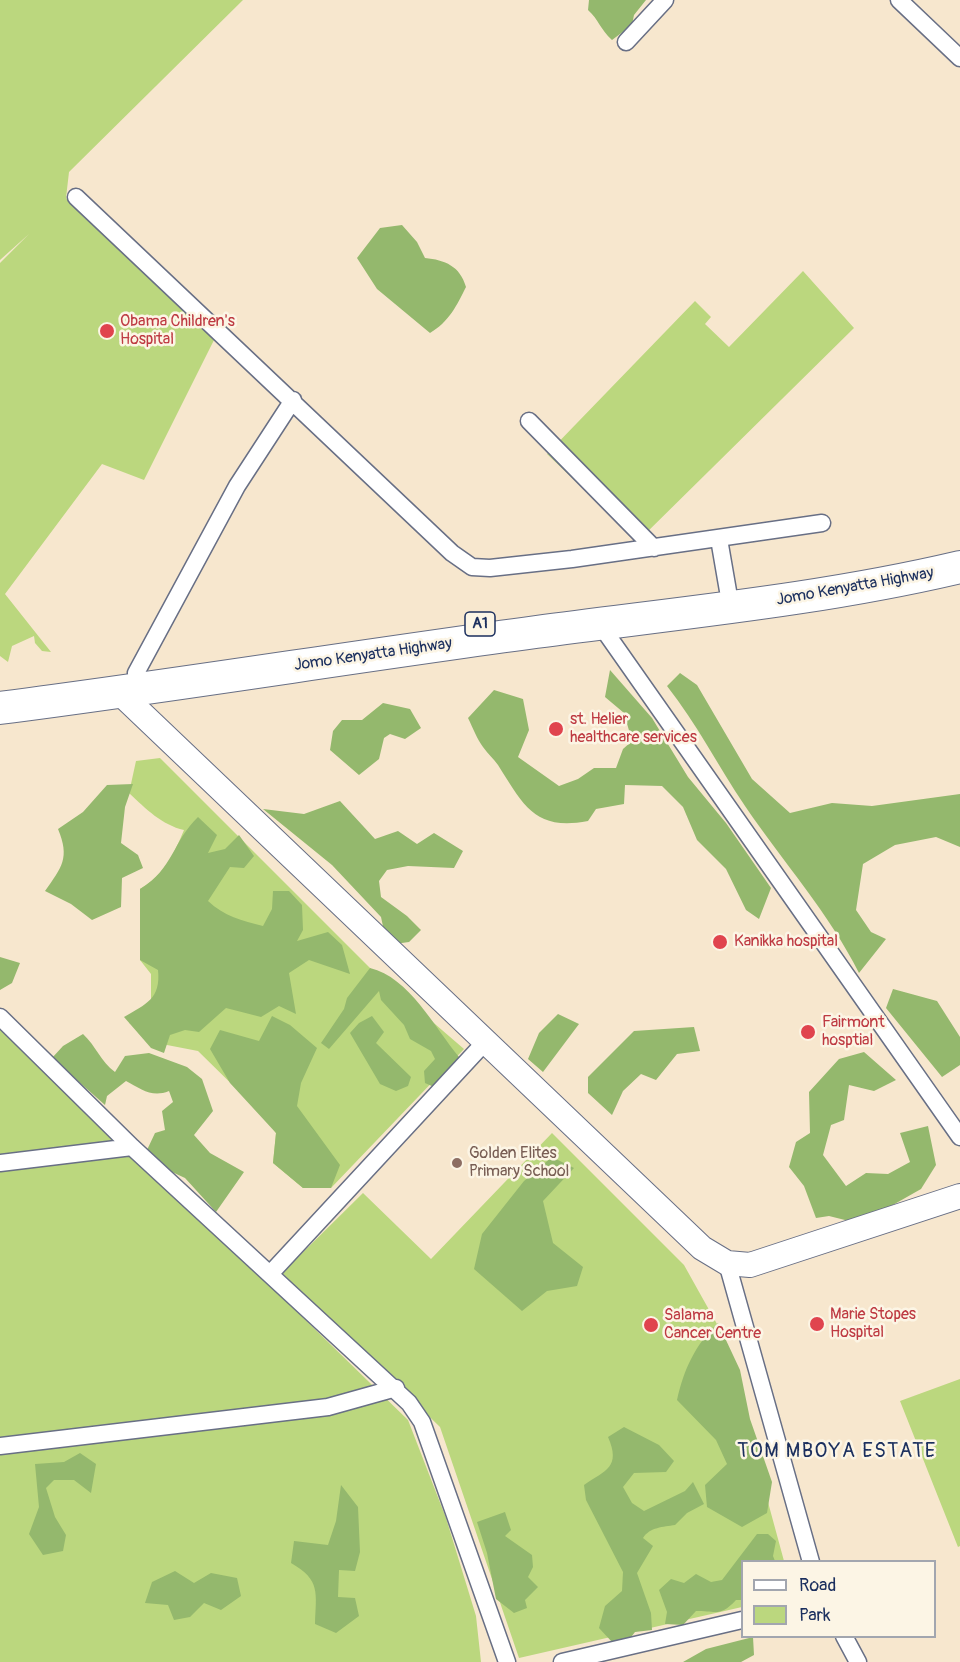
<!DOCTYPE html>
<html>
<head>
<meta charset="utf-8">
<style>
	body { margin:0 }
	#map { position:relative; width:960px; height:1662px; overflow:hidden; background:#f7e7ce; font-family:Pangolin,sans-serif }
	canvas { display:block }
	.legend { position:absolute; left:741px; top:1560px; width:195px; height:78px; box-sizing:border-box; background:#fcf5e5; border:2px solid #a2a6af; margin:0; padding:8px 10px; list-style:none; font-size:18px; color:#1b2f5e }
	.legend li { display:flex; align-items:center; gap:12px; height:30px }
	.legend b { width:30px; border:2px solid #a2a6af }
</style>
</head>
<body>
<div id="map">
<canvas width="960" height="1662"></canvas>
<ul class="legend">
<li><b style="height:8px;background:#fff"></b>Road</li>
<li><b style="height:16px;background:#bbd77e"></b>Park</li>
</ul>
</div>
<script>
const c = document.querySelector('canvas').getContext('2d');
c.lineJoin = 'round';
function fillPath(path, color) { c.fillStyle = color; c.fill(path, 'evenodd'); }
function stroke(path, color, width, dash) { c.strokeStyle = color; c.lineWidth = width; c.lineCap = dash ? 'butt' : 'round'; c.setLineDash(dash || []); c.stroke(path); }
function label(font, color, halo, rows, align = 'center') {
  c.font = font + ' Pangolin,sans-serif'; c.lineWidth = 5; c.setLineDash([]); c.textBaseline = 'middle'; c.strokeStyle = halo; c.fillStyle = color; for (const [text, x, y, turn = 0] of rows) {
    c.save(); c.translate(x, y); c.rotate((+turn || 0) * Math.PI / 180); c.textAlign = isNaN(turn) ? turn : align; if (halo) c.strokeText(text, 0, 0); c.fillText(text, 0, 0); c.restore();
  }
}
const green = new Path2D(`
	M 0,0 L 243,0 L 69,172 L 66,198 L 214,340 L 144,480 L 102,464 L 5,594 L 51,652 L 42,651 L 35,643 L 34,636 L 12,646 L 8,662 L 0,656 L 0,263 L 29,234 L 0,260 Z
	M 803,271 L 854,328 L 638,541 L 547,454 L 695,301 L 711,317 L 705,324 L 729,347 Z
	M 160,758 L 370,968 L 464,1049 L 331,1188 L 303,1188 L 273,1163 L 276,1133 L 258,1110 L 198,1051 L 167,1045 L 129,1023 L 151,1000 L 151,974 L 140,960 L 140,889 C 165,874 173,856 184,830 C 162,825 146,809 129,793 L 136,761 Z
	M 0,1022 L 408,1420 L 446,1518 L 476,1616 L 481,1662 L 0,1662 Z
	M 552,1133 L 684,1265 L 722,1333 L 784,1561 L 742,1562 L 742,1607 L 519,1658 L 440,1427 L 282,1273 L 363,1193 L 431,1259 Z
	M 960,1379 L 960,1546 L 958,1547 L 900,1401 Z`);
const forest = new Path2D(`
	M 589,0 L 646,0 L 634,15 L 632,25 L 612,40 C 600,29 599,20 588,10 Z
	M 402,225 L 417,242 L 425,258 C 445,260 460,266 466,287 C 457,305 449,322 430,333 L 377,289 L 357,258 L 380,228 Z
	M 610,670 L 652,718 L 688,777 L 726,823 L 771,888 L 759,919 L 746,910 L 726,869 L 697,840 L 683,807 L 662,786 L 625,785 L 624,804 L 596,809 L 588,821 C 535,831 524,806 498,765 C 494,759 488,754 483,747 C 477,739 473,728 468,718 L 494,690 L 523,699 L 529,730 L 518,757 L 559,786 L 578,779 L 594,768 L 616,768 L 623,749 L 632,741 L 624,713 L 605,697 Z
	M 680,673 L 697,685 L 752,779 L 790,813 L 832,803 L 872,806 L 960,794 L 960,847 L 936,837 L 895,845 L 863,864 L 856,910 L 871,932 L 886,939 L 859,973 C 829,913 783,862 745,806 C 718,766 697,724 667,686 Z
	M 383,703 L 410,709 L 421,728 L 405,739 L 390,734 L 384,738 L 379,759 L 359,775 L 330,750 L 333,731 L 342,720 L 362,720 Z
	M 133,784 L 125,807 L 121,843 L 138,855 L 143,868 L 122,878 L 121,907 L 92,920 L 71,904 L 45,891 C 62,867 70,858 58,829 L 83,812 L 107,785 Z
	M 340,801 L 375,839 L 398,831 L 417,844 L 434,833 L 463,851 L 454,868 L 408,866 L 387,870 L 379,881 L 381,897 L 407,916 L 421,930 L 409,942 L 387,945 L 381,917 L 332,865 L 263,809 L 304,814 Z
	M 198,817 L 217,835 L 208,853 L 225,849 L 239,835 L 254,856 L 244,868 L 230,867 L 208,901 C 224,916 242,921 263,926 L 272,909 L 273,891 L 289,891 L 302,905 L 303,930 L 297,941 L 328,932 L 342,945 L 350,974 L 309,960 L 289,973 L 296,1014 L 279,1006 L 261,1017 L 226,1008 L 199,1032 L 185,1030 L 170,1035 L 164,1053 L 151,1048 L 124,1017 C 146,1004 161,999 158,970 L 140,960 L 140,889 C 174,868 172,842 198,817 Z
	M 0,957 L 20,963 L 12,983 L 0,990 Z
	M 370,968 C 409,977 435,1028 459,1057 L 448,1076 L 434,1087 L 425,1083 L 424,1071 L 435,1059 L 431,1051 L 410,1039 L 404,1025 L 381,1000 L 379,991 L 329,1049 L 321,1043 L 344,1009 L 347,998 Z
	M 893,989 L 937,1001 L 960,1037 L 960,1065 L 942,1077 L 886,1008 Z
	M 558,1014 L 579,1024 L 543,1072 L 528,1059 L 539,1033 Z
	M 272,1016 L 290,1025 L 317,1048 L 301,1083 L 297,1106 L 340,1165 L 331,1188 L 303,1188 L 273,1163 L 276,1133 L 230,1083 L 210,1049 L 220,1030 L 259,1041 Z
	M 372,1016 L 384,1032 L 376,1043 L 411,1077 L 408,1086 L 396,1091 L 380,1084 L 350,1033 L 359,1023 Z
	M 694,1027 L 700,1051 L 677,1054 L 656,1080 L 641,1074 L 623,1091 L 612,1115 L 588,1093 L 588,1077 L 634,1031 Z
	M 83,1034 C 96,1046 101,1062 115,1072 L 125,1056 L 149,1053 L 187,1067 L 202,1079 L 213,1111 L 194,1135 L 210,1153 L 244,1172 L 216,1212 L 185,1178 L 172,1172 L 147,1150 L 155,1133 L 165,1130 L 162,1111 L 173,1102 L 169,1091 C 152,1098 141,1089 126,1081 L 107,1096 L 105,1105 L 52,1058 L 63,1046 Z
	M 864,1052 L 896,1080 L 874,1091 L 849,1085 L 844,1120 L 831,1125 L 823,1155 L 846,1186 L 866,1173 L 888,1174 L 910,1162 L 900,1133 L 928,1126 L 936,1165 L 921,1189 L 884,1210 L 849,1221 L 829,1216 L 816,1218 L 804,1186 L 789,1167 L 796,1142 L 810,1133 L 809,1092 L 839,1059 Z
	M 552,1157 L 574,1168 L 543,1201 L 553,1243 L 583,1267 L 577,1286 L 547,1291 L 522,1311 L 474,1269 L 482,1234 L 524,1181 Z
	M 718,1323 L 740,1370 L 750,1419 L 772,1482 L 767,1513 L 742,1527 L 707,1507 L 705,1485 L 727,1464 L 716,1440 L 677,1400 C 684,1369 695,1345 718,1323 Z
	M 624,1427 L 659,1445 L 674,1461 L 666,1472 L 634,1473 L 623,1487 L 632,1503 L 644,1511 L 685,1491 L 693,1482 L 704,1504 L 687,1513 L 675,1525 C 663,1527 650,1527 643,1538 L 653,1546 L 637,1573 L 651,1613 L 652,1630 L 635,1632 L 628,1641 L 612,1642 L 599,1628 L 605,1606 L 622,1591 L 623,1572 L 586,1500 L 584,1485 C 606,1470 621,1467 608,1437 Z
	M 80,1453 L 96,1464 L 91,1493 L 74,1480 L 54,1480 L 46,1488 L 55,1517 L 66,1535 L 63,1551 L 43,1555 L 29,1534 L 39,1507 L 35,1464 L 64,1462 Z
	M 341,1485 L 358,1507 L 360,1552 L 355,1571 L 339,1570 L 338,1597 L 355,1598 L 359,1616 L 336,1633 L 315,1624 C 316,1593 321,1580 291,1563 L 294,1541 L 328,1545 L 336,1521 Z
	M 505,1512 L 511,1530 L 505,1536 L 532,1555 L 533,1567 L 528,1577 L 538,1587 L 525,1600 L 527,1608 L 514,1613 L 496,1599 L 487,1553 L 477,1522 Z
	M 757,1534 L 768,1534 L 776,1541 L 773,1556 L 775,1561 L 742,1562 L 742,1600 L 736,1600 C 720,1617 717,1611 696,1611 L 683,1625 L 665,1624 L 667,1612 L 659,1590 L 671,1579 L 684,1583 L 696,1574 L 711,1582 L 722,1580 Z
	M 175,1571 L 194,1583 L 211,1573 L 237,1578 L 241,1596 L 221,1610 L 204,1603 L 190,1617 L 174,1620 L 168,1605 L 145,1603 L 152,1582 Z
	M 753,1637 L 754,1655 L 741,1662 L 683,1662 L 706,1649 Z`);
const street = new Path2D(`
	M 899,0 L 960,58
	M 626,42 L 665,0
	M 76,197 L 452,553 L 472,567 L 490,568 L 572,559 L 822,523
	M 529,421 L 654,548
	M 719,539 L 728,591
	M 599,623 L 960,1137
	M 136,673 L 237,486 L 293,400
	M 0,1017 L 132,1147 L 409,1403 L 422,1422 L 507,1662
	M 0,1163 L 132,1147
	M 727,1263 L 811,1562
	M 270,1274 L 487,1040
	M 0,1446 L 328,1407 L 396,1388
	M 844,1636 L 858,1662
	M 562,1662 L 742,1620`);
const secondary = new Path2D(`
	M 120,693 L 702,1248 L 727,1263 L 750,1265 L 960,1196`);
const highway = new Path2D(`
	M 0,708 C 179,685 357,656 536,632 C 678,613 820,600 960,567`);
const markers = [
	[107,331,8,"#e0444e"],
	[556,729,8,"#e0444e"],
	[720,942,8,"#e0444e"],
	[808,1032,8,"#e0444e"],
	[457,1163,6,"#8d6e63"],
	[817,1324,8,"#e0444e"],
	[651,1325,8,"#e0444e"]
];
const shields = [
	[480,624,30]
];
const shieldNames = [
	["A1",480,624]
];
const healthNames = [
	["Obama Children's",120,322],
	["Hospital",120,340],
	["st. Helier",570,720],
	["healthcare services",570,738],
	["Kanikka hospital",734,942],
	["Fairmont",822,1023],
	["hosptial",822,1041],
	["Marie Stopes",830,1315],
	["Hospital",830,1333],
	["Salama",664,1316],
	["Cancer Centre",664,1334]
];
const streetNames = [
	["Jomo Kenyatta Highway",855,587,-10],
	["Jomo Kenyatta Highway",373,655,-8]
];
const educationNames = [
	["Golden Elites",469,1154],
	["Primary School",469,1172]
];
const quarterNames = [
	["TOM MBOYA ESTATE",837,1452]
];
fillPath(green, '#bbd77e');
fillPath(forest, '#94b86d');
stroke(street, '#686f85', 19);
stroke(secondary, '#686f85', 26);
stroke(highway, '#686f85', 34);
stroke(street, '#fff', 16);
stroke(secondary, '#fff', 24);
stroke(highway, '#fff', 32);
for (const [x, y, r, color] of markers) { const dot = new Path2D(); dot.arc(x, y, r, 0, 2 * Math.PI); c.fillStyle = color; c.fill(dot); stroke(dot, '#fcf5e5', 2); }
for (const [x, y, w] of shields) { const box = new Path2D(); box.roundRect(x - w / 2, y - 12, w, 24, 4.5); c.fillStyle = '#fcf5e5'; c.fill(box); stroke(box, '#1b2f5e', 1.5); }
label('bold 15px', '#1b2f5e', null, shieldNames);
label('16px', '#be3a42', '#fcf5e5', healthNames, 'left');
label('16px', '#1b2f5e', '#fcf5e5', streetNames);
label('16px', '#785e54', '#fcf5e5', educationNames, 'left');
c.letterSpacing = '1.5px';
label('20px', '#1b2f5e', '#fcf5e5', quarterNames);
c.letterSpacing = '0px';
</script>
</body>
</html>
